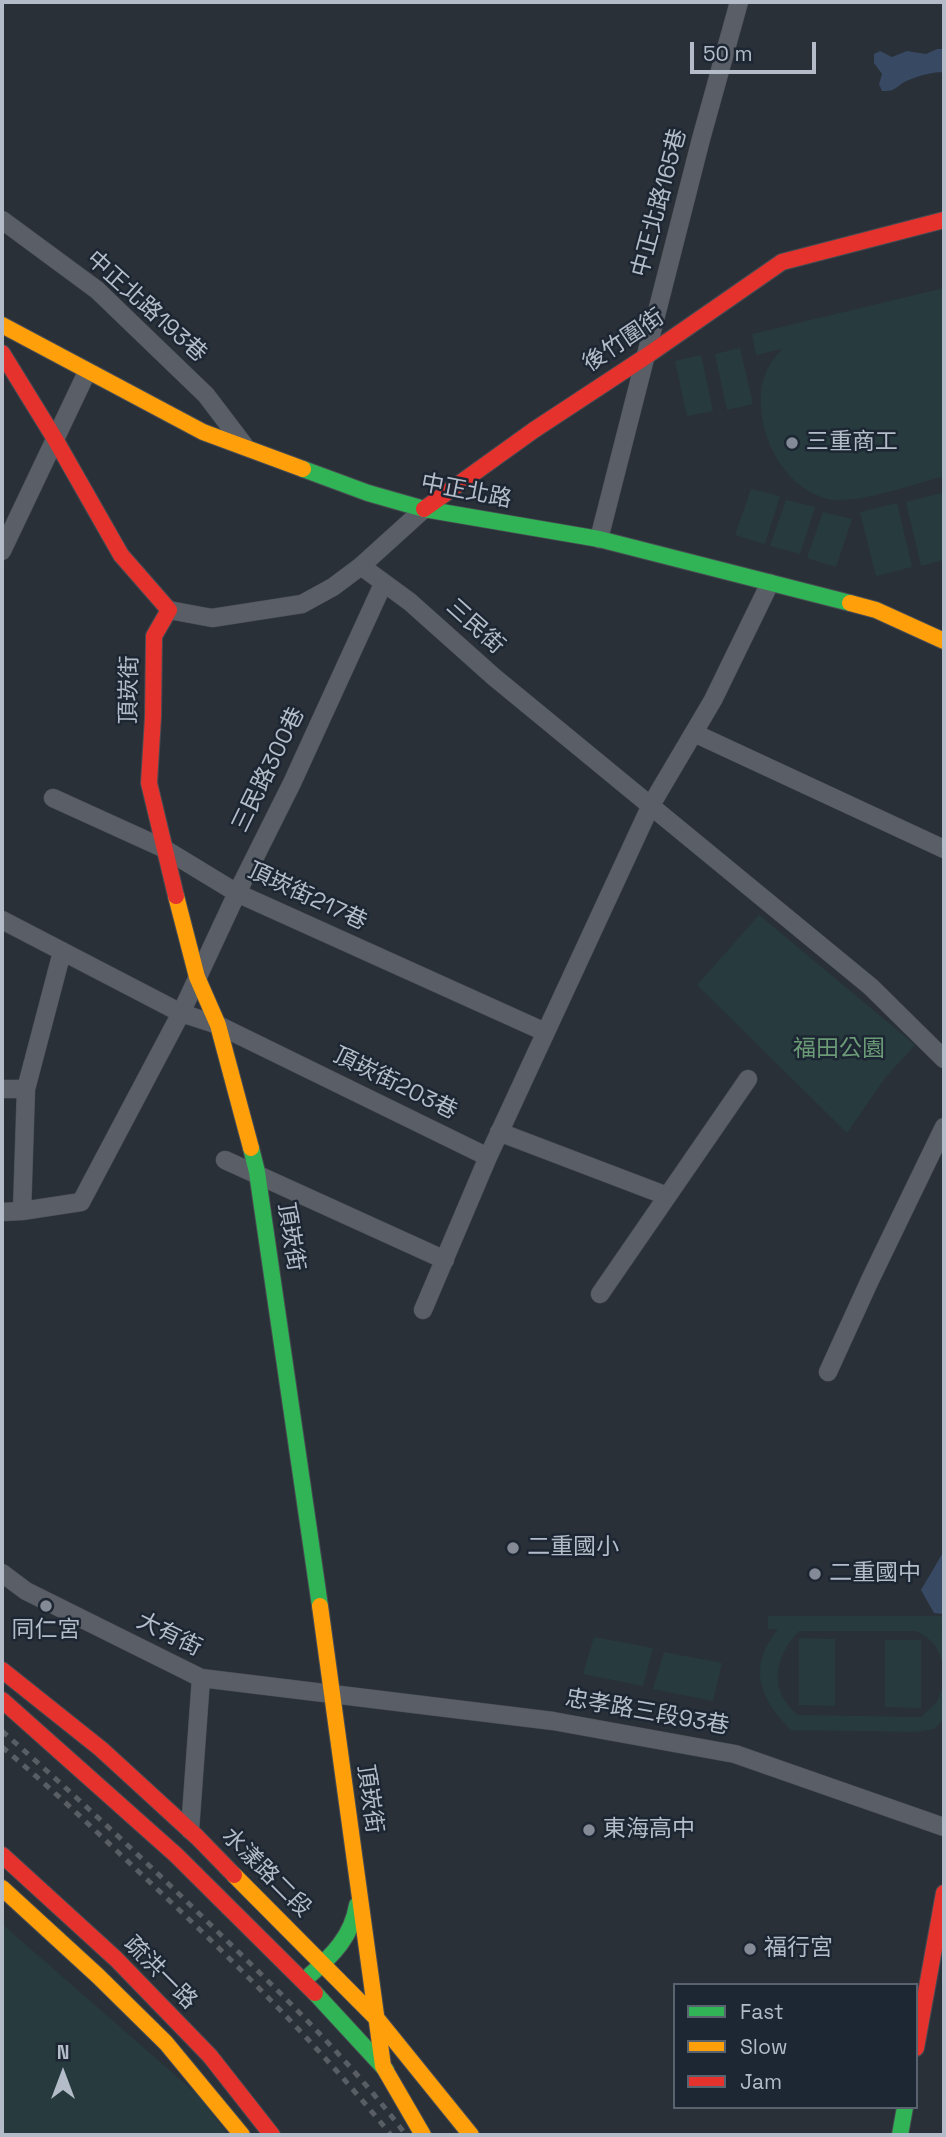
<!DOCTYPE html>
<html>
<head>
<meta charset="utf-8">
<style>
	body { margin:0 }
	#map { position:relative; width:946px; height:2137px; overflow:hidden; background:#2a3038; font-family:"Space Grotesk",sans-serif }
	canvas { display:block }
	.frame { position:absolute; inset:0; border:4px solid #b4bcc9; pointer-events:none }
	.legend { position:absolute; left:673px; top:1983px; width:245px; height:126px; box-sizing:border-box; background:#1d2633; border:2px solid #59626f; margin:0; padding:9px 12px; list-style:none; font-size:21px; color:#b4bcc9 }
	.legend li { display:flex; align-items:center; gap:14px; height:35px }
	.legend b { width:35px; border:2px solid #59626f }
	.north { position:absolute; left:28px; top:2039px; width:70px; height:70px; -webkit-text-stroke:5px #1d2633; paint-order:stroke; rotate:0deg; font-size:19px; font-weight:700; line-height:28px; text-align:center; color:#b4bcc9 }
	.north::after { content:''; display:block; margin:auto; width:24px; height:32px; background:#b4bcc9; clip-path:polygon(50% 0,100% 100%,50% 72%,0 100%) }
	.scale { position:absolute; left:690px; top:42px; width:126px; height:32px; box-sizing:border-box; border:4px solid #b4bcc9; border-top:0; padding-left:9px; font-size:21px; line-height:24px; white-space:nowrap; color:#b4bcc9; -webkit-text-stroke:5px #1d2633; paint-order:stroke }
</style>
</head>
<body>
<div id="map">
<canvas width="946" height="2137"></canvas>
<div class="frame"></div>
<ul class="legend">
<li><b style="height:9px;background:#30b455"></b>Fast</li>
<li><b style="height:9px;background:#ff9f0a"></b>Slow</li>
<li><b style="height:9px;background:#e5322d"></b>Jam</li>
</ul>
<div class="north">N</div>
<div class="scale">50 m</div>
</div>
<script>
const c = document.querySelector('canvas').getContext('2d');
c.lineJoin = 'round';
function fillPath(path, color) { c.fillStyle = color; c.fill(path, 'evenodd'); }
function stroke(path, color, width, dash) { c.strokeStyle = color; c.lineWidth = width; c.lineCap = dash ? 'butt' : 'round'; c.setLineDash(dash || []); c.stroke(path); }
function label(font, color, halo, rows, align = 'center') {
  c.font = font + ' "Space Grotesk","Noto Sans TC",sans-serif'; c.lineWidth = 5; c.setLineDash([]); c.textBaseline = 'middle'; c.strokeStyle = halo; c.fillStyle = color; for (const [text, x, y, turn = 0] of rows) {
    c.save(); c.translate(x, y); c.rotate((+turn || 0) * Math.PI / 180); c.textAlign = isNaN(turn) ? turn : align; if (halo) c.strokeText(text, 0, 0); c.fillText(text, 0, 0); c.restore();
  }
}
const green = new Path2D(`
	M 944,288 L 944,476 C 915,484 855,505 828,499 C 781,488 752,425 763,381 C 767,367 773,359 782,349 L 756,355 L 752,334 Z
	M 740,348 L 753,404 L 727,410 L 715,354 Z
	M 701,355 L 713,411 L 687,416 L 675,361 Z
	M 751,489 L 780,496 L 765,544 L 735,535 Z
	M 942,493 L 944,504 L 944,560 L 921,566 L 906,502 Z
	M 786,500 L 815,507 L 800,554 L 770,546 Z
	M 897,503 L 912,567 L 876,576 L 860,512 Z
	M 823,512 L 852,519 L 836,567 L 807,558 Z
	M 759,915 L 915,1045 L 885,1078 L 847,1133 L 697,985 Z
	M 768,1616 L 944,1616 L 944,1628 L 941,1629 L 944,1634 L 944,1681 C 944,1658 937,1639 915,1631 L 799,1631 C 774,1657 768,1691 798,1715 L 921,1717 L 937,1702 L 944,1683 L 944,1719 L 934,1729 L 915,1732 L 791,1730 C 759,1698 747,1668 778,1629 L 768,1629 Z
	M 594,1637 L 653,1648 L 643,1686 L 583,1674 Z
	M 799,1638 L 835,1639 L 835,1706 L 799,1705 Z
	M 885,1640 L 921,1640 L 921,1708 L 885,1707 Z
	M 664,1652 L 722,1663 L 713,1701 L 653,1689 Z
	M 2,1924 L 199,2096 L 228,2135 L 2,2135 Z`);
const water = new Path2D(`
	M 937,49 L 944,49 L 944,72 C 933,72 920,75 909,80 C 897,84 898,92 882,91 L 879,84 L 882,74 L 874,63 L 874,54 L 880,51 L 892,57 L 907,51 L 926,54 Z
	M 944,1551 L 944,1614 L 934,1613 L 921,1590 Z`);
const street = new Path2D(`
	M 2,220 L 97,290 L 206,395 L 244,445
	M 599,539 L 701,139 L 739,2
	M 2,551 L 87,372
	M 361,566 L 410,602 L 494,677 L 871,987 L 944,1059
	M 169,610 L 212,618 L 302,604 L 333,587 L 361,566 L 424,509
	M 694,733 L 944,849
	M 53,798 L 163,848 L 237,893 L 545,1032
	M 2,920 L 181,1013 L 218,1025 L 488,1157 L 651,805 L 713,700 L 770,583
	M 2,1089 L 26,1089 L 62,952
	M 499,1132 L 667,1196
	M 225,1160 L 445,1260
	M 22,1211 L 26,1089
	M 2,1212 L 22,1211 L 81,1202 L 181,1013 L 237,893 L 292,783 L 383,584
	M 600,1294 L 748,1079
	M 423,1310 L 488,1157
	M 828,1372 L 870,1280 L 944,1127
	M 2,1573 L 26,1591 L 201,1678 L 553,1721 L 735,1754 L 944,1827
	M 190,1830 L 201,1678`);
const fast = new Path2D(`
	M 303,469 L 368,493 L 424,509 L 599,539 L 850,603
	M 251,1148 L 257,1172 L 320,1606
	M 310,1975 C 333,1955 352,1936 357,1905
	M 315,1993 L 386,2070
	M 900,2135 L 905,2107`);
const slow = new Path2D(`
	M 2,325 L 203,432 L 303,469
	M 850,603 L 876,610 L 944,641
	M 176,896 L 197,977 L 218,1025 L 251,1148
	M 320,1606 L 383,2066 L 423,2135
	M 234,1875 L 378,2020 L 471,2135
	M 2,1888 L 98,1976 L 166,2043 L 242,2135`);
const jam = new Path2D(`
	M 2,353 L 55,439 L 121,555 L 169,610 L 154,636 L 153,717 L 149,783 L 176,896
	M 424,509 L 534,430 L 645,357 L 782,262 L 944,220
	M 2,1670 L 101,1749 L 197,1837 L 234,1875
	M 2,1700 L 176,1855 L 315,1993
	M 2,1855 L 116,1959 L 210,2056 L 272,2135
	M 916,2048 L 944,1893`);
const rail = new Path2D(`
	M 2,1731 C 77,1797 150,1865 221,1935 C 286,1998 352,2063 406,2135
	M 2,1747 C 55,1791 105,1840 156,1888 C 239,1966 319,2046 391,2135`);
const markers = [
	[792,443,7,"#848b96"],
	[513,1548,7,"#848b96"],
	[815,1574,7,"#848b96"],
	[46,1606,7,"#848b96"],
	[589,1830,7,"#848b96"],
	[750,1949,7,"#848b96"]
];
const streetNames = [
	["中正北路165巷",660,203,-75],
	["中正北路193巷",146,307,42],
	["後竹圍街",624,341,-34],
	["中正北路",466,492,11],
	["三民街",475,627,42],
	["頂崁街",130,690,-89],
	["三民路300巷",269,770,-64],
	["頂崁街217巷",307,897,25],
	["頂崁街203巷",395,1084,26],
	["頂崁街",290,1237,81],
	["大有街",169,1635,26],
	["忠孝路三段93巷",647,1713,10],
	["頂崁街",369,1799,82],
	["水漾路二段",266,1873,45],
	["疏洪一路",160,1973,45]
];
const poiNames = [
	["三重商工",806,443],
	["二重國小",527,1548],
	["二重國中",829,1574],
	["同仁宮",46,1631,"center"],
	["東海高中",603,1830],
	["福行宮",764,1949]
];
const parkNames = [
	["福田公園",839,1050]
];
fillPath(green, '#273a3e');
fillPath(water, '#384963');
stroke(street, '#484c53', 19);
stroke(fast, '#484c53', 18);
stroke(slow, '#484c53', 18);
stroke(jam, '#484c53', 18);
stroke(street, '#5a5e66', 18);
stroke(fast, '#30b455', 16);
stroke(slow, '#ff9f0a', 16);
stroke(jam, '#e5322d', 16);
stroke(rail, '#595d64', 5, [7, 7]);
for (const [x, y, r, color] of markers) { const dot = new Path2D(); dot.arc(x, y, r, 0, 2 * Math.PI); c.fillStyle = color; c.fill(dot); stroke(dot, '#1d2633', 2.5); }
label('23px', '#b4bcc9', '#1d2633', streetNames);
label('23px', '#b4bcc9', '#1d2633', poiNames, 'left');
label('23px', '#6b9a76', '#1d2633', parkNames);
</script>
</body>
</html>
